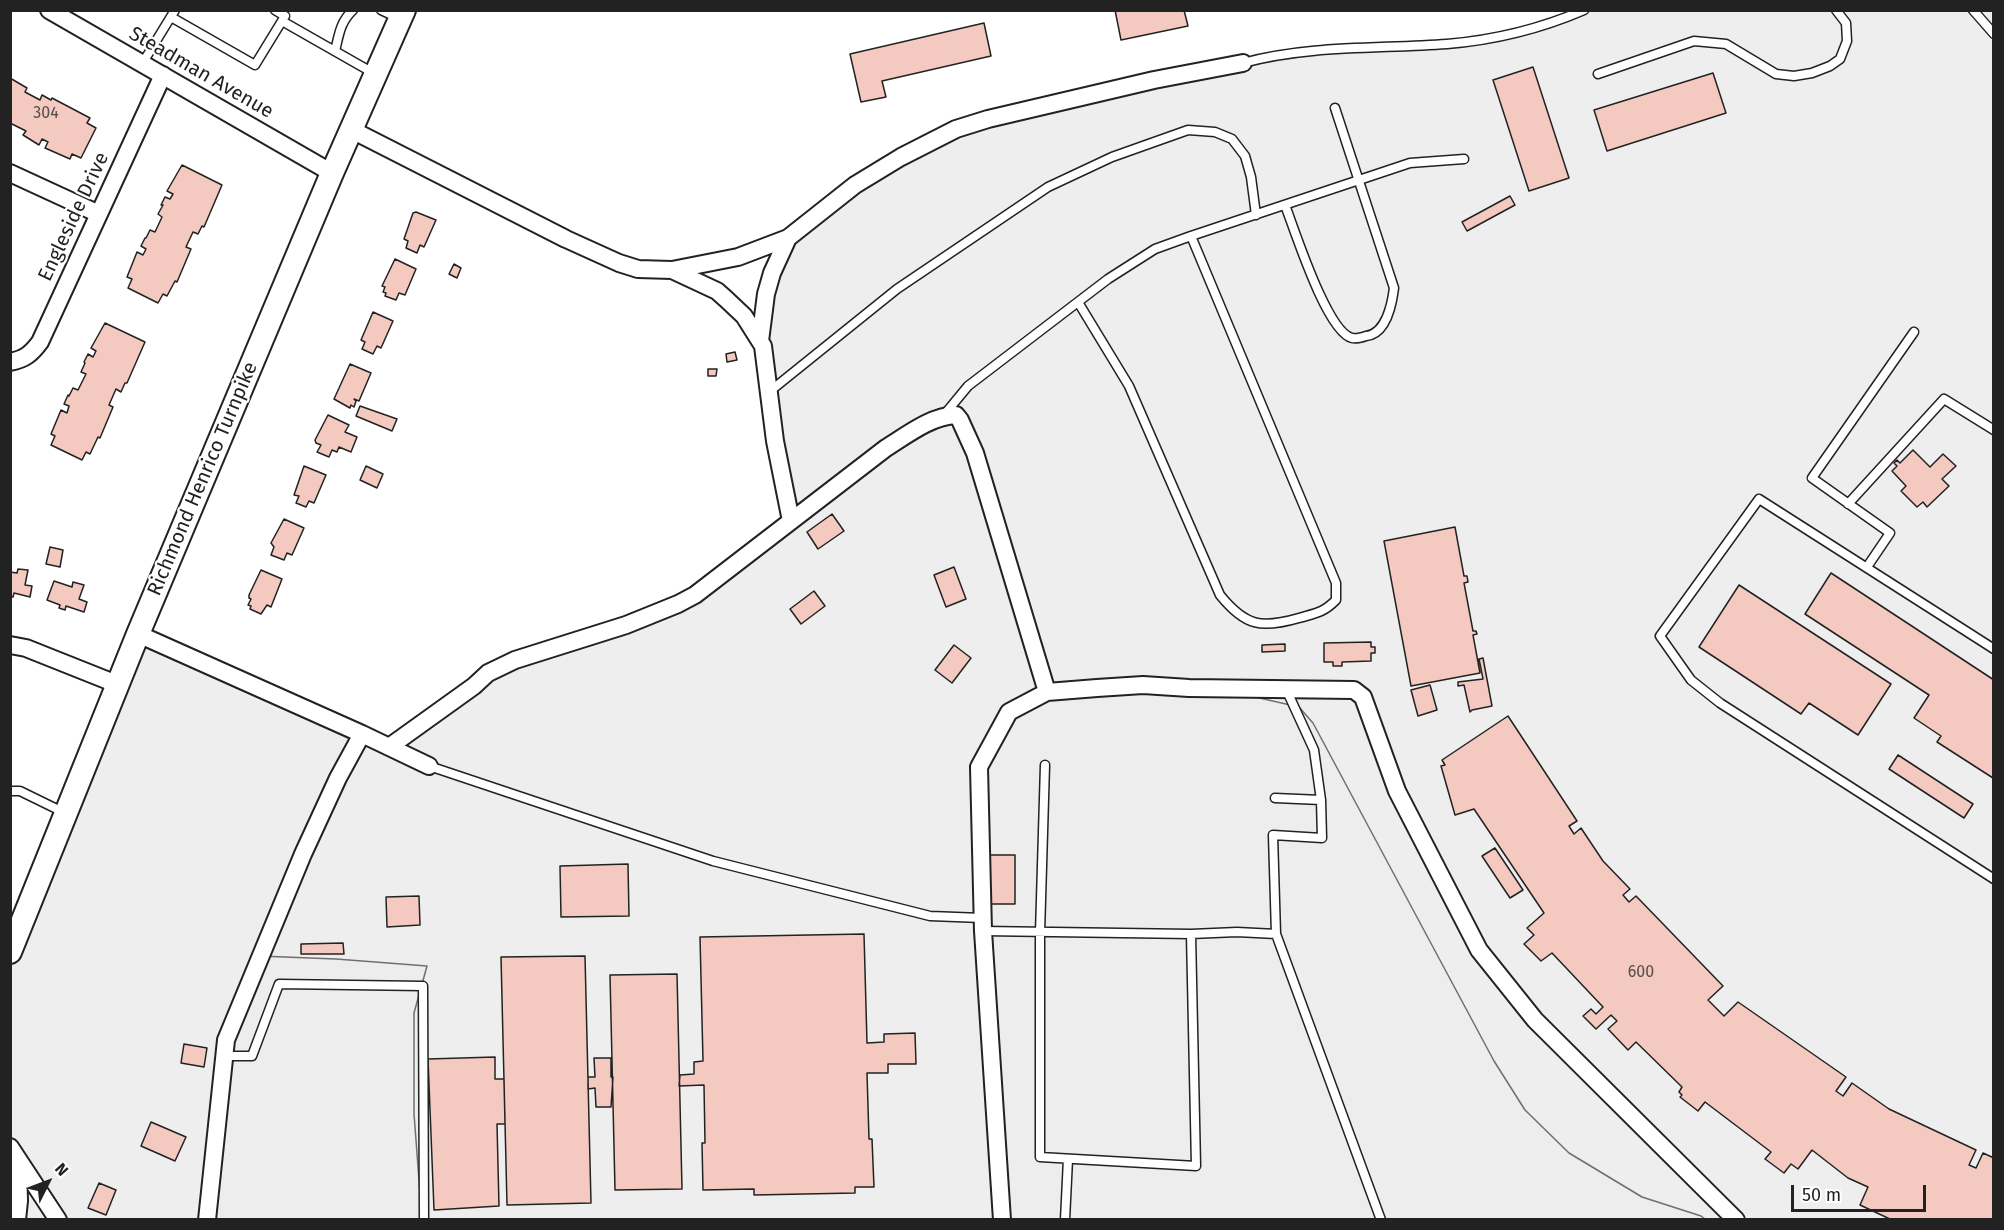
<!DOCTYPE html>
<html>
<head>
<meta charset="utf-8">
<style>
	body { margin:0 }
	#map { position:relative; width:2004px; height:1230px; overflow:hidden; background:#fff; font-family:"Fira Sans",sans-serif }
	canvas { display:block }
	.frame { position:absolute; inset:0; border:12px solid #222; pointer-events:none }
	.north { position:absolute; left:18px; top:1152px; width:60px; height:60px; -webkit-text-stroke:4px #fff; paint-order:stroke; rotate:48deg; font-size:16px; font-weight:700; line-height:24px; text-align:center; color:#222 }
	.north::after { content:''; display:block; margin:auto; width:21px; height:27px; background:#222; clip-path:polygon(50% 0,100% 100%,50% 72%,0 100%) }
	.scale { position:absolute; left:1791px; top:1185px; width:135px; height:27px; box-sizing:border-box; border:3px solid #222; border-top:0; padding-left:8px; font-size:18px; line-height:21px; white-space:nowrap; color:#222; -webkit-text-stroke:4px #fff; paint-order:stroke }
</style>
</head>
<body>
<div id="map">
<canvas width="2004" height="1230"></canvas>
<div class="frame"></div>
<div class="north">N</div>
<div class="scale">50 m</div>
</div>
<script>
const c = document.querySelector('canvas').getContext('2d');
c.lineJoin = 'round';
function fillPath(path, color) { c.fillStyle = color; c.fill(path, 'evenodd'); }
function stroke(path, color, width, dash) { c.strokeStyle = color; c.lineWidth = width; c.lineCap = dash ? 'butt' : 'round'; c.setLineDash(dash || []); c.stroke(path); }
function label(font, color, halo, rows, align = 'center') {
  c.font = font + ' "Fira Sans",sans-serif'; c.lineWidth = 4.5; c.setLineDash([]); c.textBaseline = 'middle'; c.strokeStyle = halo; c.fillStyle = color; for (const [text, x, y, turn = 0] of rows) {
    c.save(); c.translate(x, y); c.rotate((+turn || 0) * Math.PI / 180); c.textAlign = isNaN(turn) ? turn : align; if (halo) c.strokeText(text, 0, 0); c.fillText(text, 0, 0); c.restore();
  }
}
const green = new Path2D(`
	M 1589,11 L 1993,11 L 1993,1219 L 11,1219 L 10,952 L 138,634 L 389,747 L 488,673 L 678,604 L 791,521 L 760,341 L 788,238 L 956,129 L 1154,80 L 1346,45 L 1438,49 L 1560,22 Z`);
const parking = new Path2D(`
	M 1216,688 L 1299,707 L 1313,723 L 1494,1061 L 1525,1110 L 1569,1153 L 1642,1197 L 1701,1216 L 1705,1219 L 1002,1219 L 979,767 L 1009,712 L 1047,692 Z
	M 259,956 L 336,959 L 427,966 L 414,1013 L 414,1114 L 422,1219 L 207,1220 L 226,1040 Z`);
const building = new Path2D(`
	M 1115,10 L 1184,10 L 1188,26 L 1121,40 Z
	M 984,23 L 991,56 L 882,81 L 886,97 L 861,102 L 850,54 Z
	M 1533,67 L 1569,178 L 1529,191 L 1493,80 Z
	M 1713,73 L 1726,113 L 1607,151 L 1594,110 Z
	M 10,78 L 27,88 L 25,92 L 40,100 L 42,95 L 51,100 L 52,98 L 90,118 L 87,123 L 96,128 L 81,158 L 72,154 L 70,159 L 45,148 L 48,142 L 42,139 L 39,145 L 23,135 L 26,131 L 10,123 Z
	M 182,165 L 222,185 L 204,227 L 202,226 L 198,234 L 193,232 L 186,247 L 191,249 L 177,282 L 175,281 L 167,296 L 163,294 L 158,303 L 128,288 L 132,279 L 127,277 L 137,252 L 143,255 L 146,249 L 141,246 L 145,238 L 146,238 L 150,230 L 155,232 L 162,217 L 158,214 L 163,205 L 161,205 L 165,197 L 170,199 L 173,194 L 167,191 Z
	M 1510,196 L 1515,205 L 1467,231 L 1462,222 Z
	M 416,212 L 436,220 L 424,247 L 420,245 L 417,253 L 406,248 L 408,241 L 404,239 L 413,213 Z
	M 395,259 L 416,269 L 405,295 L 399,293 L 396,300 L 385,296 L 386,293 L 383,292 L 385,287 L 382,286 Z
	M 454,264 L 461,268 L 457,278 L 449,274 Z
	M 373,312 L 393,321 L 381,348 L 377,346 L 373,354 L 362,349 L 365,342 L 361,340 Z
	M 105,323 L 145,342 L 127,383 L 125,383 L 121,392 L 116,389 L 109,405 L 113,407 L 100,438 L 98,437 L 90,454 L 86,452 L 82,460 L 51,445 L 55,436 L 51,434 L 61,410 L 67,413 L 69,406 L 64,404 L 68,395 L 69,396 L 73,388 L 78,390 L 86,374 L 81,372 L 85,363 L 84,362 L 88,354 L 93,357 L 96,351 L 91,348 Z
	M 735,352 L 737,360 L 727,362 L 726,354 Z
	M 350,364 L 371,373 L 359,401 L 354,399 L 356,401 L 354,407 L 351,405 L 350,408 L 334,399 Z
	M 708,369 L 717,369 L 716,376 L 708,376 Z
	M 360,406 L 397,419 L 392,431 L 356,416 Z
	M 328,415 L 349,425 L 345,432 L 357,437 L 351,452 L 339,447 L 337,452 L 332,450 L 329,457 L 317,452 L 321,445 L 316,443 L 315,440 Z
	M 1913,450 L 1930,467 L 1943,454 L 1956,466 L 1942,479 L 1949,486 L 1927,507 L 1923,502 L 1917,507 L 1901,491 L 1906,486 L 1892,471 L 1897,466 L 1894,463 L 1897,460 L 1900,463 Z
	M 304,466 L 326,475 L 314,503 L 309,501 L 306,507 L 296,503 L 299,496 L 294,495 Z
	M 366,466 L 383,474 L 377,488 L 360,480 Z
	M 832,514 L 844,531 L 818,549 L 807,532 Z
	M 284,519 L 304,528 L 292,555 L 287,553 L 284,560 L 271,555 L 274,547 L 271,543 Z
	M 1455,527 L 1464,576 L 1467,576 L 1468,582 L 1464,583 L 1473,631 L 1476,631 L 1477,634 L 1473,635 L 1480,673 L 1411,686 L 1384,541 Z
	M 50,547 L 63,550 L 60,567 L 46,564 Z
	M 954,567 L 966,599 L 946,607 L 934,575 Z
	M 18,569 L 28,570 L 25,585 L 32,586 L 30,597 L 14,593 L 13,597 L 10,597 L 10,572 L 17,573 Z
	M 261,570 L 282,579 L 271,607 L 267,605 L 261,614 L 250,609 L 251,606 L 248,605 L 251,599 L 249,598 L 249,595 Z
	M 1831,573 L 1994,680 L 1993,778 L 1937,742 L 1941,736 L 1914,718 L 1929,695 L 1805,614 Z
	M 54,581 L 72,587 L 73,582 L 84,585 L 79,599 L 87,602 L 84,612 L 66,606 L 65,610 L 59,608 L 60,605 L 47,600 Z
	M 1739,585 L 1891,684 L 1858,735 L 1809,703 L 1801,714 L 1699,647 Z
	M 814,591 L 825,606 L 801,624 L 790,609 Z
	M 1371,642 L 1371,647 L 1375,647 L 1375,653 L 1371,653 L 1371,661 L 1342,662 L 1342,666 L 1333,666 L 1333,662 L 1324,662 L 1324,643 Z
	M 1285,644 L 1285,651 L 1262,652 L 1262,645 Z
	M 954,645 L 971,658 L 952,683 L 935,670 Z
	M 1483,658 L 1492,706 L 1472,710 L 1470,712 L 1464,685 L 1458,686 L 1458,682 L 1483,679 L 1479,659 Z
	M 1430,685 L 1437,710 L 1418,716 L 1411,690 Z
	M 1508,716 L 1577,821 L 1569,826 L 1574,834 L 1581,828 L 1603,861 L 1630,889 L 1623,895 L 1629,902 L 1636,896 L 1723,986 L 1708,1000 L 1724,1016 L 1738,1002 L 1846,1077 L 1836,1091 L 1843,1096 L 1852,1083 L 1889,1109 L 1976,1150 L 1969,1165 L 1976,1168 L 1983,1153 L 1994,1158 L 1994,1220 L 1892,1220 L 1860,1205 L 1868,1187 L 1848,1178 L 1812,1150 L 1798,1169 L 1791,1164 L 1784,1173 L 1765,1159 L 1771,1152 L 1705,1102 L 1698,1111 L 1680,1097 L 1682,1095 L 1679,1092 L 1682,1087 L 1636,1042 L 1628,1050 L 1608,1029 L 1617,1021 L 1611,1015 L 1596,1029 L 1583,1016 L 1591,1009 L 1596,1014 L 1603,1007 L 1552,953 L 1541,961 L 1524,944 L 1534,935 L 1527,928 L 1544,913 L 1474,809 L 1455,815 L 1441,766 L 1445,765 L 1442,760 Z
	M 1898,755 L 1973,804 L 1964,818 L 1889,769 Z
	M 1495,848 L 1523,890 L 1510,898 L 1482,856 Z
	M 988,855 L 1015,855 L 1015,904 L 987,904 Z
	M 628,864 L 629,916 L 561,917 L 560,866 Z
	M 419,896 L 420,925 L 387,927 L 386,897 Z
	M 864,934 L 867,1043 L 884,1042 L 884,1034 L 915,1033 L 916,1064 L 888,1064 L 888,1073 L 867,1073 L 869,1139 L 872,1139 L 874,1187 L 855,1187 L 855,1193 L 754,1195 L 754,1189 L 703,1190 L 702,1143 L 705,1143 L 704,1085 L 679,1086 L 680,1075 L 694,1074 L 694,1062 L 703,1061 L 700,937 Z
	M 343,943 L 344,954 L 301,954 L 301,944 Z
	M 585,956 L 591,1203 L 507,1205 L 501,957 Z
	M 677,974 L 682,1189 L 615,1190 L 610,975 Z
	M 184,1044 L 207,1048 L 204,1067 L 181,1063 Z
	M 495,1057 L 495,1079 L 504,1079 L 505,1124 L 497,1124 L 499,1206 L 434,1210 L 428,1059 Z
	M 594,1058 L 611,1058 L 611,1077 L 613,1077 L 611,1107 L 596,1107 L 595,1088 L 588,1089 L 588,1077 L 595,1077 Z
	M 151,1122 L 186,1137 L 175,1161 L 141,1146 Z
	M 99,1183 L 116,1190 L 106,1215 L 88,1208 Z`);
const service = new Path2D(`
	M 381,10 L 400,19
	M 1973,10 L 1994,34
	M 171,17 L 255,65 L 285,16 L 275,10
	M 282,21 L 375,74
	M 335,51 C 339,35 340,22 353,10
	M 1243,63 C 1309,45 1379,49 1447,44 C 1495,40 1540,29 1584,10
	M 142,64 L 175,10
	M 1598,74 L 1694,41 L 1726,44 L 1776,74 L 1794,76 L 1812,73 L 1830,66 L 1840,59 L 1847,41 L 1846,23 L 1836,10
	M 1285,205 C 1295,231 1327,332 1352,338 C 1356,339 1363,337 1366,336 C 1386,334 1392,304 1394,288 L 1335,108
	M 1078,302 L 1129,386 L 1220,595 C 1245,626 1261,629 1299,618 C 1316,613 1323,613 1336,600 L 1336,583 L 1191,236
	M 769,392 L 897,289 L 1048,187 L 1112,157 L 1188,130 L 1215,132 L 1232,139 L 1245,156 L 1251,177 L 1256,215
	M 944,415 L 968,386 L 1108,279 L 1155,249 L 1191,236 L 1410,163 L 1464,159
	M 1848,504 L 1944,399 L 1994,430
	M 1867,567 L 1890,533 L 1812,478 L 1914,332
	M 1994,649 L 1759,499 L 1660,636 L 1691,680 L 1720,703 L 1994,879
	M 1045,765 L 1040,933 L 1040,1157 L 1196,1166 L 1191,934 L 1237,932 L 1276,934 L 1273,835 L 1322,838 L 1321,800 L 1314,750 L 1286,689
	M 429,766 L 713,861 L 930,916 L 982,918
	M 10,791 L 20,791 L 65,813
	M 1275,798 L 1321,800
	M 983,931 L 1191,934
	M 1276,934 L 1381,1220
	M 224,1056 L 252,1056 L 279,984 L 423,986 L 424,1220
	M 1065,1220 L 1068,1159`);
const minor = new Path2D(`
	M 49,10 L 332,173
	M 352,130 L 566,239 L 619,263 L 638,269 L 672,270 L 717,291 L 726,299 L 744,316 L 763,346 L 775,441 L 791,521
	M 10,173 L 99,214
	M 672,270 L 738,257 L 788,238 L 855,185 L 901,157 L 956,129 L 988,119 L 1154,80 L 1243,63
	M 760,341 L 766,294 L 772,273 L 788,238
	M 10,362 C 25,359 31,354 40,342 L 163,75
	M 138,634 L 362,734 L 429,766
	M 10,645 L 26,648 L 119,685
	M 389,747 L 474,686 L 488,673 L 515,660 L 626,625 L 678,604 L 695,595 L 886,448 C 907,435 931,416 956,415 L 960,420 L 975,453 L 1047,692
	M 10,1147 L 58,1220
	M 18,1162 L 19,1201
	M 15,1191 L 19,1201 L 17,1220
	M 207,1220 L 226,1040 L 303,854 L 338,778 L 362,734
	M 1002,1220 L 983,931 L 979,767 L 1009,712 L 1047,692 L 1097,688 L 1143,685 L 1189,688 L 1354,690 L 1363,697 L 1397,791 L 1479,950 L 1535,1020 L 1736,1220`);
const secondary = new Path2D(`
	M 10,952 L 138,634 L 332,173 L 404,10`);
const numberNames = [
	["304",46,114],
	["600",1641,973]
];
const streetNames = [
	["Steadman Avenue",201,73,30],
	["Engleside Drive",74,217,-65],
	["Richmond Henrico Turnpike",203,479,-67]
];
fillPath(green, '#eee');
stroke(green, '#6f6f6f', 1.5);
fillPath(parking, '#ededed');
stroke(parking, '#6f6f6f', 1.5);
fillPath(building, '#f3c9c0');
stroke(building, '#222', 1.5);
stroke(service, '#222', 11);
stroke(minor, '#222', 20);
stroke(secondary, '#222', 26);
stroke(service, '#fff', 8);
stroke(minor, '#fff', 16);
stroke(secondary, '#fff', 22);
label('16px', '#564c4a', null, numberNames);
label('20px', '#222', '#fff', streetNames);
</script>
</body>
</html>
